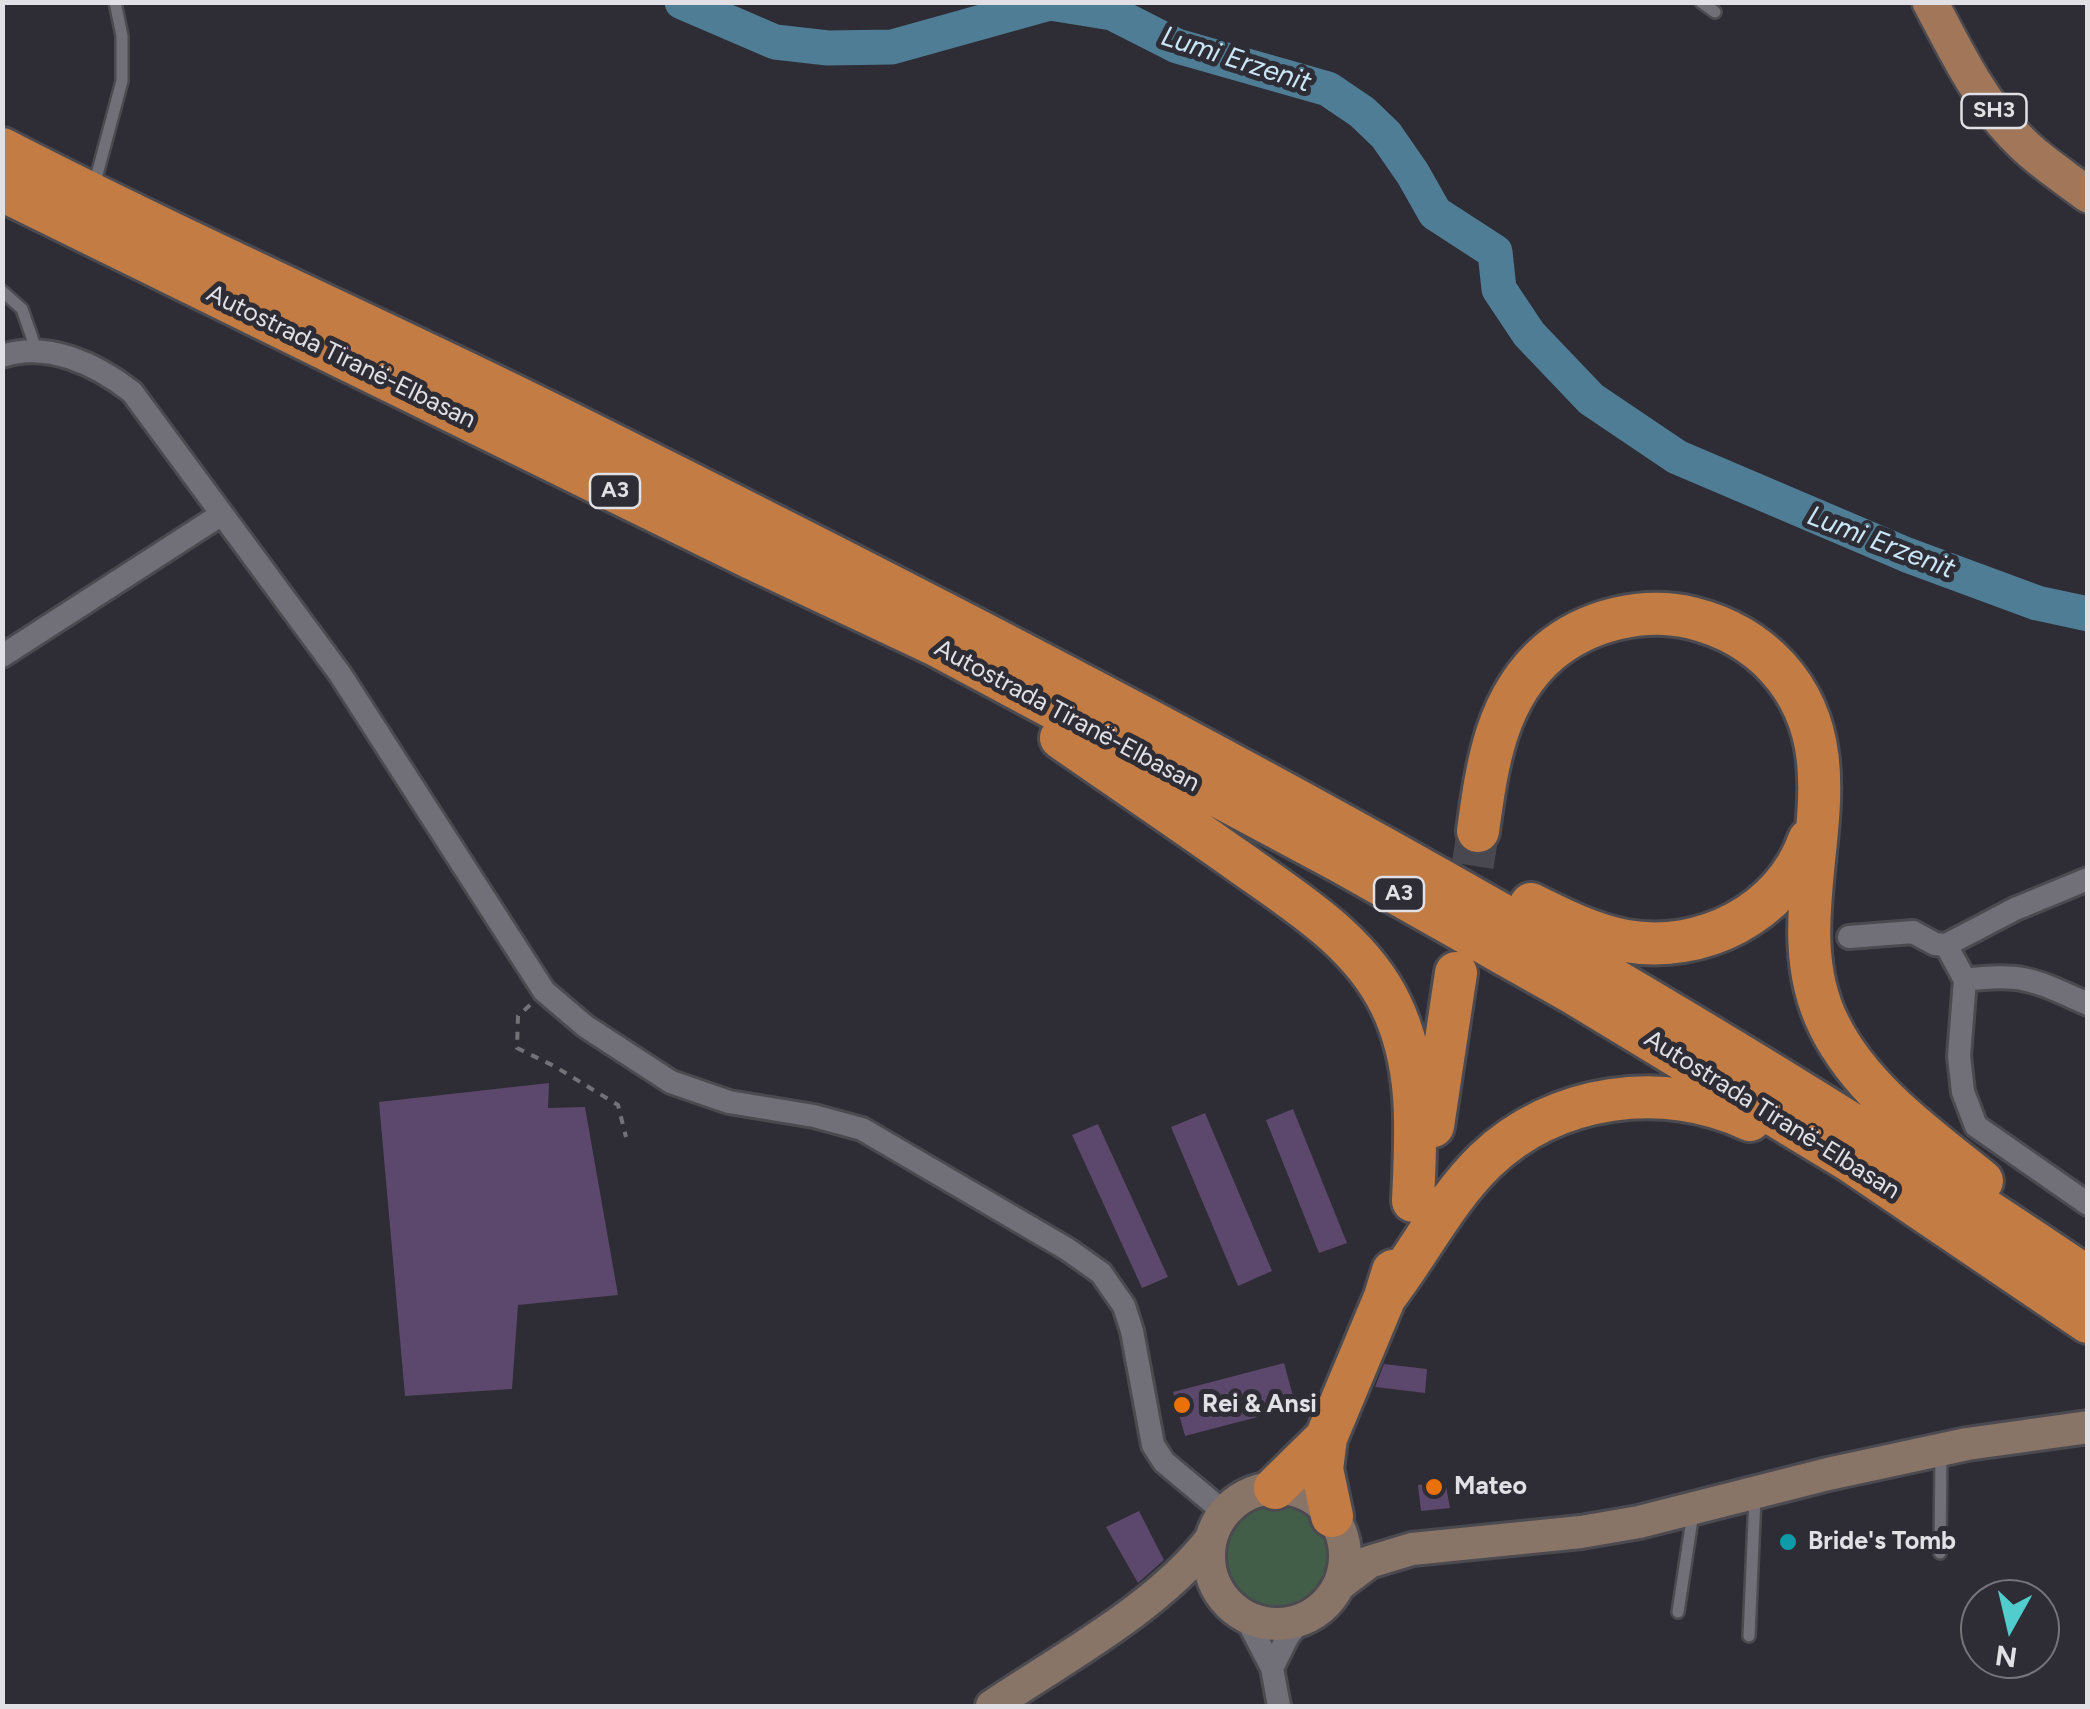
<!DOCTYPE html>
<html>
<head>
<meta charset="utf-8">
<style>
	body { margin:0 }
	#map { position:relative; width:2090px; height:1709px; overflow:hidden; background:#2e2c34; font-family:Figtree,sans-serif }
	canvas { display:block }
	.frame { position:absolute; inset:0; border:5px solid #e1e0e5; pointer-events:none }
	.north { position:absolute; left:1960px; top:1579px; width:100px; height:100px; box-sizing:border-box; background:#2e2c34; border:2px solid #76747b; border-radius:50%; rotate:188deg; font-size:28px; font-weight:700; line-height:40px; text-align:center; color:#e1e0e5 }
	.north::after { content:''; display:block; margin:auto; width:35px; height:45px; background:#52cdcd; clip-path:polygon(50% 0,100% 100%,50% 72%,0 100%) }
</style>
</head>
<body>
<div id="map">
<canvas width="2090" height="1709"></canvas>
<div class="frame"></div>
<div class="north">N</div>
</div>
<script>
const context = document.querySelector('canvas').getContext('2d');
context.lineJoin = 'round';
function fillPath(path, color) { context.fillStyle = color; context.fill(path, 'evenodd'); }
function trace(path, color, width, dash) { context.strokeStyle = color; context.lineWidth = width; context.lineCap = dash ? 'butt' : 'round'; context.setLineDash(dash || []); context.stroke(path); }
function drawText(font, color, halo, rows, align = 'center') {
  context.font = font + ' Figtree,sans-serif'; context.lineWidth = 10; context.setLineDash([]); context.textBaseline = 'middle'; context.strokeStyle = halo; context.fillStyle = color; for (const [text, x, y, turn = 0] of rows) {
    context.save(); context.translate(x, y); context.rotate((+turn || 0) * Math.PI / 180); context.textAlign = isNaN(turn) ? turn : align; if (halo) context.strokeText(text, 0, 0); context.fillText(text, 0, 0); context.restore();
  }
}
fillPath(new Path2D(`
	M1222 1556a55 55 0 1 1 110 0a55 55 0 1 1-110 0Z`), '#425e49');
trace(new Path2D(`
	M 682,2 L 775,42 L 828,48 L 892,47 L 1050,3 L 1112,13 L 1177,46 L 1328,89 L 1362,112 L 1386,135 L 1413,174 L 1435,213 L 1495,252 L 1499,289 L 1529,334 L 1591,399 L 1677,457 L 1907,555 L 2037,603 L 2088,614`), '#4e7d95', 35);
fillPath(new Path2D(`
	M 549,1083 L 548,1108 L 585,1107 L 618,1295 L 518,1305 L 512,1389 L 405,1396 L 379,1102 Z
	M 1293,1109 L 1347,1243 L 1319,1253 L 1266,1120 Z
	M 1205,1113 L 1272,1271 L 1238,1286 L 1171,1127 Z
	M 1098,1124 L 1168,1277 L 1142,1288 L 1072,1135 Z
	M 1284,1363 L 1296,1407 L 1185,1436 L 1173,1392 Z
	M 1384,1364 L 1427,1369 L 1425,1393 L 1375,1387 Z
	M 1445,1481 L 1450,1508 L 1421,1511 L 1418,1485 Z
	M 1139,1511 L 1164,1560 L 1138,1583 L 1106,1527 Z`), '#5b486c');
trace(new Path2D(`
	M 1463,928 L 1478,831`), '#49474f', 42, [42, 21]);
const lane = new Path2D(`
	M 1701,2 L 1715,12
	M 94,186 L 122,81 L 122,36 L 115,2
	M 2,291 L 22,309 L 36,349
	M 1940,1553 L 1941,1453
	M 1678,1612 L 1693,1513
	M 1749,1636 L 1755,1497`);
const street = new Path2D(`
	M 2,356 C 48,341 96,364 132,392 L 340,674 L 544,991 L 585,1026 L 671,1082 L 729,1102 L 814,1116 L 862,1129 L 1067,1249 L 1101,1273 L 1124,1306 L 1132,1331 L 1153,1445 L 1164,1462 L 1225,1513
	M 2,656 L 222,514
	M 1849,937 L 1913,932 L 1935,944 L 1946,945 L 1965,980 L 1959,1056 L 1963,1092 L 1976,1126 L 2088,1204
	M 1946,945 L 2015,909 L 2088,879
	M 1965,980 C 2023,972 2036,981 2088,1004
	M 1245,1616 L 1272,1668 L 1279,1706
	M 1272,1668 L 1288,1636 L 1301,1620`);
const secondary = new Path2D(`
	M1209 1556a68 68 0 1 1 136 0a68 68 0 1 1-136 0Z
	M 1340,1584 L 1369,1562 L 1412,1549 L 1581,1532 L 1639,1522 L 1828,1474 L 1967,1444 L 2088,1427
	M 992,1706 C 1065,1657 1157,1608 1211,1539`);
const primary = new Path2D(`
	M 1930,2 C 1954,47 1978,98 2014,135 C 2036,159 2062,175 2088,195`);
const highway = new Path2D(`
	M 2,149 C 190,246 383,330 571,424 C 1090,683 1607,952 2088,1278
	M 2,190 L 751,558 L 936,645 L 1341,862 L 1575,994 L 1852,1162 L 2088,1322
	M 1061,738 C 1120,779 1179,819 1237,860 C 1294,901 1360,940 1391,1005 C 1421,1067 1416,1134 1413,1201
	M 1478,831 C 1487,765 1496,697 1549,652 C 1587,620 1644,606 1692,618 C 1724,626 1754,642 1777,667 C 1871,769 1770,907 1829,1025 C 1861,1090 1926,1136 1982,1181
	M 1531,904 C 1561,919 1593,935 1626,941 C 1701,954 1783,914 1809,840
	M 1433,1126 L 1456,973
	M 1385,1297 C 1419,1253 1445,1200 1485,1161 C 1555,1094 1663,1079 1750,1120
	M 1275,1488 L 1326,1438
	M 1332,1516 L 1322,1469 L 1326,1438 L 1385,1297 L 1393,1271`);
trace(lane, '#4b4a50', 16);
trace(street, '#4b4a50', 28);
trace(secondary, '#4b4a50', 38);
trace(primary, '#4b4a50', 40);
trace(highway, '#4b4a50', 48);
trace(new Path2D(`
	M 530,1005 L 518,1016 L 517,1048 L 554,1066 L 618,1105 L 626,1137`), '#737178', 4, [8, 8]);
trace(lane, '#717078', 11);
trace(street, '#717078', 22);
trace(secondary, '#897468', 32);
trace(primary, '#a27759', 35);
trace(highway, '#c27c44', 42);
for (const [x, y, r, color] of [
	[1182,1405,10,"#e8710a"],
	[1434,1487,10,"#e8710a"],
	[1788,1542,10,"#0f9aa8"]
]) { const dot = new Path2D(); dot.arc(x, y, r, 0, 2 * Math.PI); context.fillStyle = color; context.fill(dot); trace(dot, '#2e2c34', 4); }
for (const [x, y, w] of [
	[1994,111,65],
	[615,491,50],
	[1399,894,50]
]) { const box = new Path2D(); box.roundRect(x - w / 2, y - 17, w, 34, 8); context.fillStyle = '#2e2c34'; context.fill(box); trace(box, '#e1e0e5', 2.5); }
drawText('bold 22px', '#e1e0e5', null, [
	["SH3",1994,111],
	["A3",615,491],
	["A3",1399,894]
]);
drawText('25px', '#e1e0e5', '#2e2c34', [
	["Autostrada Tiranë-Elbasan",341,357,26],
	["Autostrada Tiranë-Elbasan",1067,716,28],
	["Autostrada Tiranë-Elbasan",1772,1115,32]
]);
drawText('bold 25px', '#e1e0e5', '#2e2c34', [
	["Rei & Ansi",1202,1405],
	["Mateo",1454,1487],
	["Bride's Tomb",1808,1542]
], 'left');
drawText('italic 28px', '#c9e6f6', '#2e2c34', [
	["Lumi Erzenit",1236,60,18],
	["Lumi Erzenit",1881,543,21]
]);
</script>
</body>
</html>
